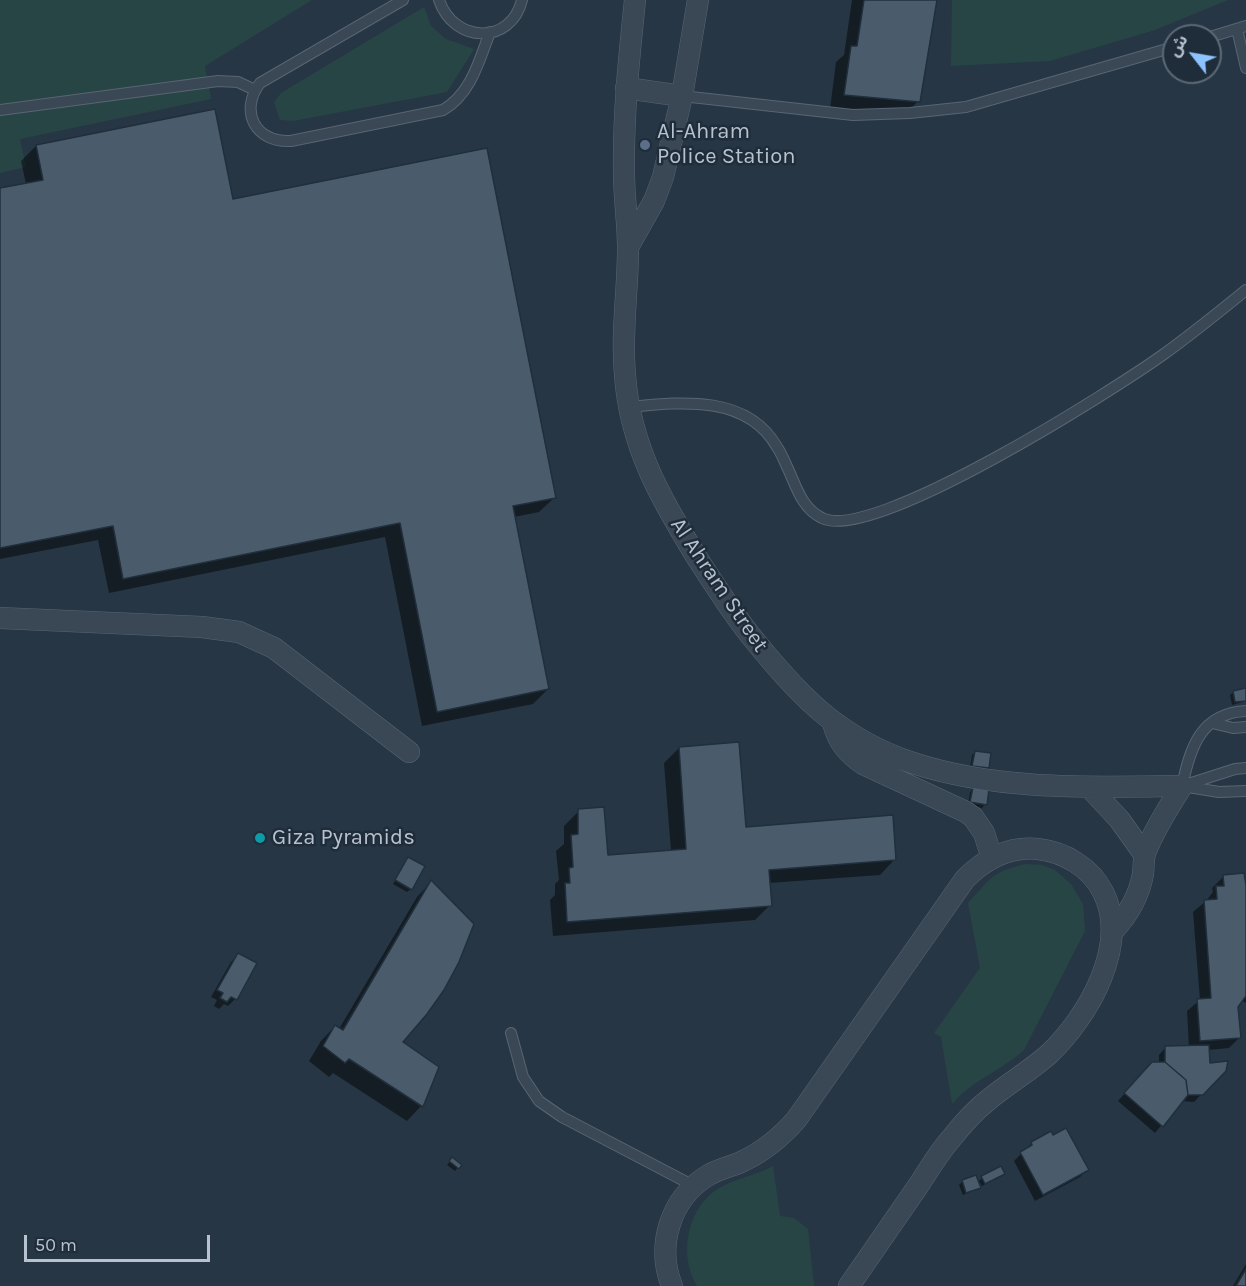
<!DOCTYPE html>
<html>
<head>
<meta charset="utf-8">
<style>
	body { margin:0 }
	#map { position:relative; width:1246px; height:1286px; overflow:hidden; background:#263645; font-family:Karla,"Noto Sans Arabic",sans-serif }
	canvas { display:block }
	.north { position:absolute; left:1162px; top:24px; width:60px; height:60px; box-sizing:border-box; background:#1f2d3a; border:2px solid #5c6975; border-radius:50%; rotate:301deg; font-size:16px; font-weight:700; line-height:24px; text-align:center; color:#b8c2ce }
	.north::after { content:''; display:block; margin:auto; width:21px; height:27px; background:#8dc3fe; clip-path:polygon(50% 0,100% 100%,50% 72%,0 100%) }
	.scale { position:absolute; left:24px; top:1235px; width:186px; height:27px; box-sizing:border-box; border:3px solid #b8c2ce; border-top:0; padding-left:8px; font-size:18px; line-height:21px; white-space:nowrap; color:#b8c2ce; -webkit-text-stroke:4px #1f2d3a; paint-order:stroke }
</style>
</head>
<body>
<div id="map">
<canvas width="1246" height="1286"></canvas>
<div class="north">ش</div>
<div class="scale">50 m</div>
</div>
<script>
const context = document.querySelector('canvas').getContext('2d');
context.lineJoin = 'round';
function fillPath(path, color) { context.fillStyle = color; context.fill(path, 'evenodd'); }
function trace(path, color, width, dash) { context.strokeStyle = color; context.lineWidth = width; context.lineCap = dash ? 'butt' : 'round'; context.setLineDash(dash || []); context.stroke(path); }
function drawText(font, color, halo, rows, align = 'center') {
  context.font = font + ' Karla,sans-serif'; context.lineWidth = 5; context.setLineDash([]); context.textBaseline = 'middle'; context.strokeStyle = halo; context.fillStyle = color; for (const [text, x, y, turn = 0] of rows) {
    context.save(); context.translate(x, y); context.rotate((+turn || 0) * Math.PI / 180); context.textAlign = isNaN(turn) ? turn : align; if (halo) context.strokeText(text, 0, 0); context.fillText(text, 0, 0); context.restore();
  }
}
fillPath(new Path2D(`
	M 0,0 L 312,0 L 205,66 L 211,99 L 20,139 L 26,167 L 0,173 Z
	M 952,0 L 1228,0 L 1155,30 L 1050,61 L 951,66 Z
	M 424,7 L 431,26 L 446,39 L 474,49 L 447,92 L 293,121 L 280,120 L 274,102 L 281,93 Z
	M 1025,864 L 1042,865 L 1055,870 L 1071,884 L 1083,904 L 1085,931 L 1024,1050 C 1001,1071 972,1080 952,1104 L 941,1037 L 934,1033 L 980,968 L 968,903 C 991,878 990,873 1025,864 Z
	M 773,1166 L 780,1216 L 794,1218 L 808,1229 L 814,1286 L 697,1286 C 677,1253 688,1202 725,1185 C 741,1177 757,1175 773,1166 Z`), '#284546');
fillPath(new Path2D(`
	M 852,0 L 935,0 L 918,101 L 904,116 L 830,109 L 836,62 L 844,55 Z
	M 36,146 L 231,201 L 554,498 L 539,512 L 514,517 L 548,689 L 533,704 L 422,726 L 385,537 L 109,593 L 98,540 L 0,559 L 0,190 L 26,184 L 21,161 Z
	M 1234,692 L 1246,693 L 1246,701 L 1232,705 L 1230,695 Z
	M 679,748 L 744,828 L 894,860 L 880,875 L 769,883 L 770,905 L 755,920 L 553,936 L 550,900 L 555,895 L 555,884 L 559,880 L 556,851 L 564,844 L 564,826 L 579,811 L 607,857 L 671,851 L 664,763 Z
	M 975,752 L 988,768 L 985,771 L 970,769 L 972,755 Z
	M 973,789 L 985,804 L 982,808 L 968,805 L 970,792 Z
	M 408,859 L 411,889 L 407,892 L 393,884 Z
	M 1224,876 L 1246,886 L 1246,1003 L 1241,1000 L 1236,1006 L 1240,1037 L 1229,1048 L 1208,1050 L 1208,1064 L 1225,1070 L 1194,1102 L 1181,1101 L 1155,1133 L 1118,1101 L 1145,1071 L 1159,1063 L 1159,1055 L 1166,1047 L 1189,1047 L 1187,1011 L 1200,1000 L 1193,912 L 1206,901 L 1213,892 L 1212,888 Z
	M 431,882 L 400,1042 L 421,1106 L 407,1121 L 333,1073 L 329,1077 L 309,1061 L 321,1041 L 335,1026 L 339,1029 L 417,897 Z
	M 239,955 L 235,999 L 228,1006 L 224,1004 L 219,1009 L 214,1006 L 217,1000 L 211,997 L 231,962 Z
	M 1051,1133 L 1087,1170 L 1080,1177 L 1035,1201 L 1014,1161 L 1031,1144 Z
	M 452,1159 L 460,1165 L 455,1171 L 447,1165 Z
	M 1003,1174 L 982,1186 L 979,1181 L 982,1178 Z
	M 963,1181 L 979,1187 L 963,1195 L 959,1185 Z
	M 1246,1264 L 1246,1286 L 1233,1286 Z`), '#0007');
const building = new Path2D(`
	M 864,0 L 937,0 L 920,102 L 844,95 L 851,46 L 857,46 Z
	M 215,109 L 233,199 L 487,148 L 556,498 L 513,506 L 549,689 L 437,712 L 400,523 L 123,579 L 113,526 L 0,548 L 0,188 L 43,180 L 36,145 Z
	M 1246,688 L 1246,701 L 1235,702 L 1233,691 Z
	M 739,742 L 746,827 L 893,815 L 896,860 L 769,870 L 772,906 L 567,922 L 565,883 L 570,883 L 569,868 L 573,867 L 571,835 L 578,834 L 578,809 L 604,807 L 608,855 L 686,849 L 679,747 Z
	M 975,751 L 991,753 L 989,768 L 972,766 Z
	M 973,787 L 989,789 L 987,805 L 970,802 Z
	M 408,857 L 425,866 L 412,890 L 395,880 Z
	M 1244,873 L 1246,885 L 1246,996 L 1238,1007 L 1241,1038 L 1200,1041 L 1197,999 L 1211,998 L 1204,900 L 1217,899 L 1216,886 L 1224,886 L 1223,875 Z
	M 431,880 L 474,924 L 459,962 L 444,990 L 427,1014 L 403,1042 L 439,1067 L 423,1107 L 349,1059 L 345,1063 L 323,1046 L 335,1025 L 343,1030 Z
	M 238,953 L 257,963 L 237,1000 L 231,997 L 227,1002 L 220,998 L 223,993 L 217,990 Z
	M 1209,1045 L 1210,1063 L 1228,1061 L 1226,1071 L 1203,1095 L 1188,1095 L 1186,1080 L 1165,1062 L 1165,1046 Z
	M 1152,1062 L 1165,1062 L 1186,1080 L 1188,1095 L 1163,1127 L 1124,1093 Z
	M 1066,1128 L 1089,1170 L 1043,1195 L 1020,1152 L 1032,1145 L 1031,1142 L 1051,1131 L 1053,1135 Z
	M 452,1157 L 462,1165 L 459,1169 L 449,1161 Z
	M 1001,1166 L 1005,1174 L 985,1184 L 981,1176 Z
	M 976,1175 L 981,1188 L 966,1193 L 962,1180 Z
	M 1246,1269 L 1246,1286 L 1236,1286 Z`);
fillPath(building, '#4a5c6c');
trace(building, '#212f3c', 1.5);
const service = new Path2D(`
	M 403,0 L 260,83 C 239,111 255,143 291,141 L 443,110 C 471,94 479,61 490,32
	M 439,0 C 454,44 511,45 522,0
	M 1237,29 L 1246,68
	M 1210,37 L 1246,26
	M 682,96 L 853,115 L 910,113 L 966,107 L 1174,47
	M 0,110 L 218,81 L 238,82 L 255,90
	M 629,407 C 680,402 747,394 777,447 C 782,454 785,463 789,471 C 797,489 803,509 822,518 C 872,544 1115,389 1164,354 C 1192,334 1219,312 1246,290
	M 1212,723 L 1233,728 L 1246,727
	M 1182,786 C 1190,749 1200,713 1246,711
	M 1182,786 L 1235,769 L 1246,768
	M 1182,786 L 1219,792 L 1246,791
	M 511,1033 L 523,1077 L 539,1101 L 562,1117 L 694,1186`);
const minor = new Path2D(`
	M 635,0 C 629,58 623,115 624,173 C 624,198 628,223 628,248 C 628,291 621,332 625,375 C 630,447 662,501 699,561 C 717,588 734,616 755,641 C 801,698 841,739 913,763 C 999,791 1093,787 1182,786
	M 626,88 L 682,96
	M 628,247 L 654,201 L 663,177 L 682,96 L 698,0
	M 0,618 L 202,627 L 239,632 L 274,648 L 409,752
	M 833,723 C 838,742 847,753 863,764 L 966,812 L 973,817 L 984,833 L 992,858
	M 1089,787 L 1119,819 L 1144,854
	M 1113,931 C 1128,915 1139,896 1143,874 C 1144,866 1143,858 1146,851 C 1155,828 1169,807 1182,786
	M 672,1286 C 656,1246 670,1199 707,1176 C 718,1169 730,1167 741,1162 C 763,1152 780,1138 796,1120 L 965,879 C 985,859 1009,846 1038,849 C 1065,852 1091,868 1103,892 C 1130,945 1088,1017 1049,1054 C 1030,1071 1007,1084 987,1101 C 973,1112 961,1126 950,1140 C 937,1155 927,1173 916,1189 C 894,1221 871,1254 849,1286`);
trace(service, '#596572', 12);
trace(minor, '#596572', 22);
trace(service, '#3a4855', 10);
trace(minor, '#3a4855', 21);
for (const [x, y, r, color] of [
	[645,145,6,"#5c6f8a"],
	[260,838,6,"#0f9aa8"]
]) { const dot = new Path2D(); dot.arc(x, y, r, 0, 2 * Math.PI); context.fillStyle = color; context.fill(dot); trace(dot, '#1f2d3a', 2); }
drawText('22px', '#b8c2ce', '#1f2d3a', [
	["Al-Ahram",657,132],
	["Police Station",657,157],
	["Giza Pyramids",272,838]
], 'left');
drawText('22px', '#b8c2ce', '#1f2d3a', [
	["Al Ahram Street",719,585,56]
]);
</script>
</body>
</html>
